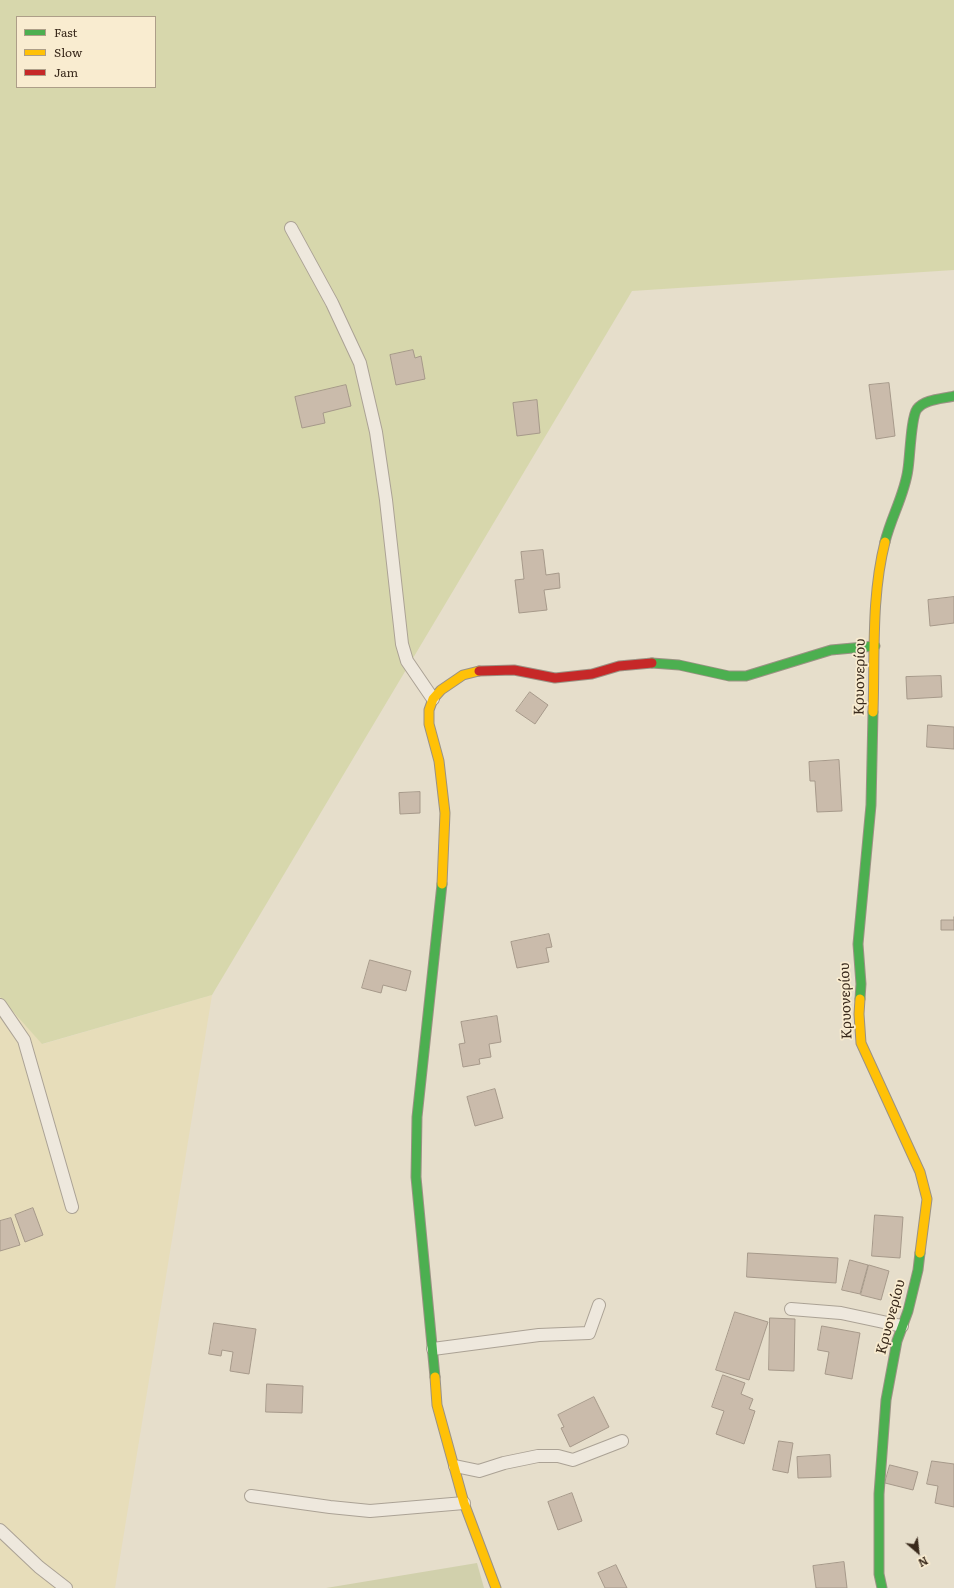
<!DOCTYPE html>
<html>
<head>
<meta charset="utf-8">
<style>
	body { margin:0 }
	#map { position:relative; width:954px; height:1588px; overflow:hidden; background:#e6decb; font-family:Literata,serif }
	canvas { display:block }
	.legend { position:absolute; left:16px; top:16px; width:140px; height:72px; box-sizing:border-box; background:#f9ecd0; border:1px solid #ad9e88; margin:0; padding:5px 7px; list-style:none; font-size:12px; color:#3a2a1c }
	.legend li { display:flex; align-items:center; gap:8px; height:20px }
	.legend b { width:20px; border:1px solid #ad9e88 }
	.north { position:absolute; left:898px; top:1532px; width:40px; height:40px; -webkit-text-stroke:3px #f9ecd0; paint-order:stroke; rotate:152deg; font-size:11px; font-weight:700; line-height:16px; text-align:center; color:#3a2a1c }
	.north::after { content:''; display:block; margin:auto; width:14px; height:18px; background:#3a2a1c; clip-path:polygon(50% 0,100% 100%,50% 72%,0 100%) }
</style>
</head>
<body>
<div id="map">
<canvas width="954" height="1588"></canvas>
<ul class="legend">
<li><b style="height:5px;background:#4caf50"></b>Fast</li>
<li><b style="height:5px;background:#ffc107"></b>Slow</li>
<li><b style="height:5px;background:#c62828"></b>Jam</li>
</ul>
<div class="north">N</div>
</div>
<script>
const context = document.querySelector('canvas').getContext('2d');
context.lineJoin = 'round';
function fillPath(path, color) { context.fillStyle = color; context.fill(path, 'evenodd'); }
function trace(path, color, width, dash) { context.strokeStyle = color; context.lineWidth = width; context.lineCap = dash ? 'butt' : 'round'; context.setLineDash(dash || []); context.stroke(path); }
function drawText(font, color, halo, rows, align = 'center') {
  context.font = font + ' Literata,serif'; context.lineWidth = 3.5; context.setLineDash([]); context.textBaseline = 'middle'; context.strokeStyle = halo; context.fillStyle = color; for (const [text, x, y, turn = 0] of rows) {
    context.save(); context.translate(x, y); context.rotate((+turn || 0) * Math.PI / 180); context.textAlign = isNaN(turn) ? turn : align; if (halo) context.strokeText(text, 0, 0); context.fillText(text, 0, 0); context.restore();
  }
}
fillPath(new Path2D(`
	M 212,995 L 115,1588 L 0,1588 L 0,997 L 43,1044 Z`), '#e7ddba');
fillPath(new Path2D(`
	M 0,0 L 954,0 L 954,270 L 632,291 L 212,995 L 42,1044 L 0,997 ZM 17,17 L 155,17 L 155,87 L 17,87 Z`), '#d7d7ac');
fillPath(new Path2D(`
	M 477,1563 L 484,1588 L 326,1588 Z`), '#d1d0ac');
const building = new Path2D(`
	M 413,350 L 415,358 L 421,356 L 425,379 L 396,385 L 390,355 Z
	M 889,383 L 895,436 L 876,439 L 869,385 Z
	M 346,385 L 351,406 L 323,413 L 325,423 L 302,428 L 295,397 Z
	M 537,400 L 540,433 L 517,436 L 513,403 Z
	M 543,550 L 546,575 L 559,573 L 560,588 L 544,590 L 547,610 L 519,613 L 515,580 L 524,579 L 521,552 Z
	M 954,597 L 954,623 L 930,626 L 928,600 Z
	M 941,676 L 942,697 L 907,699 L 906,677 Z
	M 530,692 L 548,705 L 535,724 L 516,711 Z
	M 928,725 L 954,727 L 954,749 L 927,747 Z
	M 839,760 L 842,811 L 817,812 L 815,781 L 810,781 L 809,762 Z
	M 420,792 L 420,813 L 400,814 L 399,793 Z
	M 954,917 L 954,930 L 941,930 L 941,920 L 954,920 Z
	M 549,934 L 552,947 L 546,948 L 549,962 L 517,968 L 511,942 Z
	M 370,960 L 411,971 L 406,991 L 383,985 L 381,993 L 362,988 Z
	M 497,1016 L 501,1042 L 489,1044 L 491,1057 L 479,1059 L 480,1064 L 463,1067 L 459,1044 L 465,1043 L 461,1022 Z
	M 495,1089 L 503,1118 L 475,1126 L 467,1097 Z
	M 33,1208 L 43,1235 L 25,1242 L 15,1215 Z
	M 875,1215 L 903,1217 L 900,1258 L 872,1256 Z
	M 11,1218 L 20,1245 L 0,1251 L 0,1221 Z
	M 748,1253 L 838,1258 L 836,1283 L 747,1277 Z
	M 850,1260 L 868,1265 L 860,1294 L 842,1290 Z
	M 869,1265 L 889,1271 L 881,1300 L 861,1295 Z
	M 735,1312 L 768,1322 L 749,1380 L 716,1370 Z
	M 770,1318 L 795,1319 L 794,1371 L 769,1370 Z
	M 214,1323 L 256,1329 L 249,1374 L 230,1371 L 233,1352 L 222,1350 L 221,1356 L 209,1354 Z
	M 822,1326 L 860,1333 L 852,1379 L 825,1374 L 829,1352 L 818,1350 Z
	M 723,1375 L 745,1383 L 741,1394 L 753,1399 L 749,1409 L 755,1411 L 744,1444 L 716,1434 L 724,1411 L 712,1407 Z
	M 267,1384 L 303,1386 L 302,1413 L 266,1412 Z
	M 594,1397 L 609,1427 L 570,1447 L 561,1428 L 564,1427 L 558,1415 Z
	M 779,1441 L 793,1443 L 788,1473 L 773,1470 Z
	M 830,1455 L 831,1477 L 798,1478 L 797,1457 Z
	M 932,1461 L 954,1464 L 954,1507 L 935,1503 L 938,1486 L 927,1484 Z
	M 890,1465 L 918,1472 L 913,1490 L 885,1483 Z
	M 572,1493 L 582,1521 L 558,1530 L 548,1502 Z
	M 844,1562 L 847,1588 L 816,1588 L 813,1566 Z
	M 616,1565 L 627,1588 L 605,1588 L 598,1573 Z`);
fillPath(building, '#cabbab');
trace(building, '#a6998a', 1);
const street = new Path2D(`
	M 291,228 L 332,303 L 360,363 L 376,432 L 386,500 L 402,644 L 407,661 L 433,699
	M 0,1005 L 24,1040 L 72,1207
	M 791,1309 L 841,1313 L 902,1326
	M 433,1349 L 539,1335 L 589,1333 L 599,1305
	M 455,1466 L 479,1471 L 504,1463 L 538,1456 L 558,1456 L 573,1460 L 622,1441
	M 251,1496 L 330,1507 L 370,1511 L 464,1503
	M 0,1530 L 39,1567 L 66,1588`);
const fast = new Path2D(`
	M 885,542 C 891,517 905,494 908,469 C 910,457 911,417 917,409 C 925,399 942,399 954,396
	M 652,663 L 679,665 L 729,676 L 746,676 L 831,650 L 875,646
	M 860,999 L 861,984 L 858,944 L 871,805 L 873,712
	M 435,1377 L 416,1177 L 417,1117 L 442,884
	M 882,1588 L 879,1574 L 879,1494 L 886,1400 L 897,1341 L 908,1311 L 918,1270 L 920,1253`);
const slow = new Path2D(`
	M 873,712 C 875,656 871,597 885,542
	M 442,884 L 445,813 L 439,761 L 429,724 L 429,710 L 433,699 L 441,690 L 463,675 L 479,671
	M 860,999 L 859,1014 L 861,1043 L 920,1172 L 927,1199 L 920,1253
	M 435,1377 L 437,1405 L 464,1503 L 496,1588`);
const jam = new Path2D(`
	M 479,671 L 514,670 L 555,678 L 592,674 L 619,666 L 652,663`);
trace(street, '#aba295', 14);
trace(fast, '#9b9284', 11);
trace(slow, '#9b9284', 11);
trace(jam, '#9b9284', 11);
trace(street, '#eee8dd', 12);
trace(fast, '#4caf50', 9);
trace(slow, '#ffc107', 9);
trace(jam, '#c62828', 9);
drawText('14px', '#3a2a1c', '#f9ecd0', [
	["Κρυονερίου",860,677,-89],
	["Κρυονερίου",846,1001,-92],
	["Κρυονερίου",891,1317,-75]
]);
</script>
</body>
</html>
